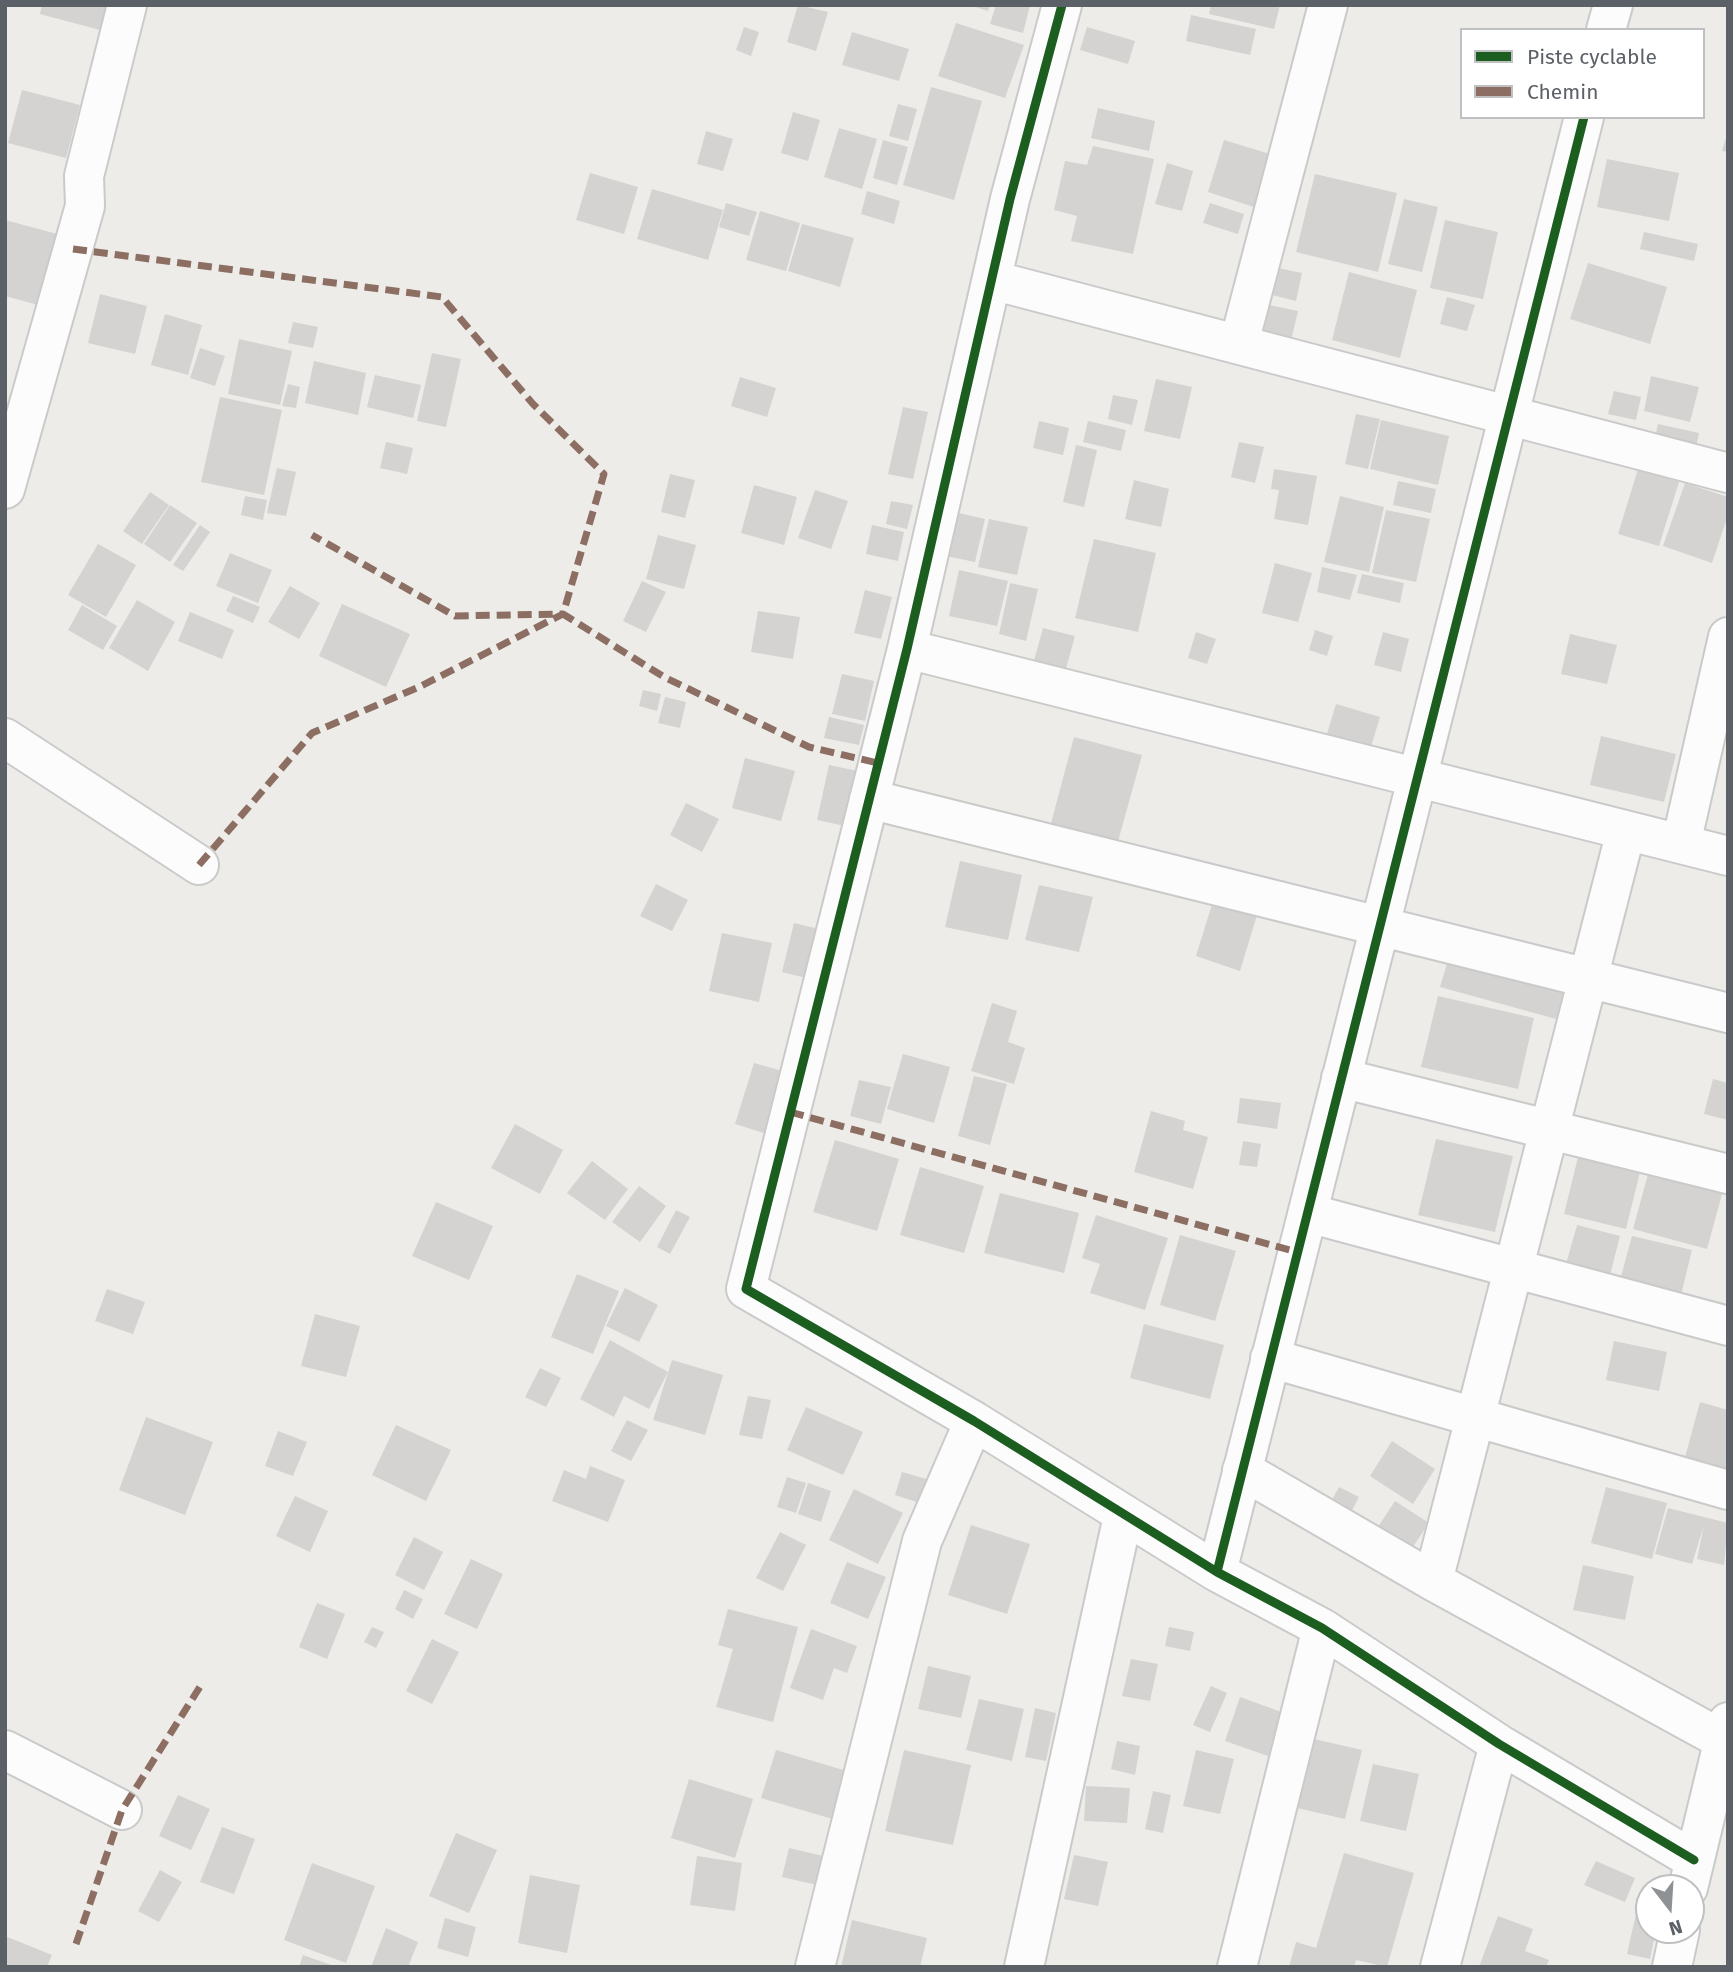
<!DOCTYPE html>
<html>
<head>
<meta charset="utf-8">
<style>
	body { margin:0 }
	#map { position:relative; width:1733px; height:1972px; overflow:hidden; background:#edece8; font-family:"Fira Sans",sans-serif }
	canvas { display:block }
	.frame { position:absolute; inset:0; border:7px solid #5c6167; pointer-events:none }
	.legend { position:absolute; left:1460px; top:28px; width:245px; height:91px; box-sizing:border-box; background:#fff; border:2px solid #bec0c2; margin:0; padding:9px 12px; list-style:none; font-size:21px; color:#5c6167 }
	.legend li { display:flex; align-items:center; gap:14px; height:35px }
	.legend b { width:35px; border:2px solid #bec0c2 }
	.north { position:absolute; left:1635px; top:1874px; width:70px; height:70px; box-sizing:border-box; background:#fff; border:2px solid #bec0c2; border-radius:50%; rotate:163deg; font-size:19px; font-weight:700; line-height:28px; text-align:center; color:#5c6167 }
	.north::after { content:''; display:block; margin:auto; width:24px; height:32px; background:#8f9294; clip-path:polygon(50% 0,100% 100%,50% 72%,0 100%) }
</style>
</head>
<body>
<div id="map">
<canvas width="1733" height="1972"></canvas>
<div class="frame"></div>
<ul class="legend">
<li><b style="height:9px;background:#1b5e20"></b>Piste cyclable</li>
<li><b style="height:9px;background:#8d6e63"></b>Chemin</li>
</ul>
<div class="north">N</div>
</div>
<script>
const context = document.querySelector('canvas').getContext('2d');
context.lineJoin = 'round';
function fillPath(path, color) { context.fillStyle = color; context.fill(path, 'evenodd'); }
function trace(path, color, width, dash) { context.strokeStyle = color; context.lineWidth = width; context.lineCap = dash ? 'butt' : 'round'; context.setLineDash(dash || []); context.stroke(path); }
fillPath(new Path2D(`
	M 42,5 L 107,5 L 100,30 L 40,14 Z
	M 798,5 L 828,12 L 816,51 L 787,42 Z
	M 969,5 L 990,5 L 988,11 Z
	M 996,5 L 1030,5 L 1023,33 L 990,24 Z
	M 1211,5 L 1280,5 L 1274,29 L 1209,14 Z
	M 1191,15 L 1256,29 L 1250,55 L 1186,41 Z
	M 956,23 L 1024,45 L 1005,98 L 938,76 Z
	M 744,27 L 759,32 L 751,56 L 736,50 Z
	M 1087,27 L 1135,41 L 1128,64 L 1080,50 Z
	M 852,32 L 909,49 L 899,81 L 842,65 Z
	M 931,87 L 982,101 L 954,200 L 903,185 Z
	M 22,90 L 80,105 L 66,158 L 8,143 Z
	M 898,104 L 917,109 L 908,141 L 889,136 Z
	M 1098,108 L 1155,121 L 1149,151 L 1091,138 Z
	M 793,112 L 820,120 L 808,161 L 781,153 Z
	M 839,128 L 877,139 L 862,189 L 824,177 Z
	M 706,131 L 733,139 L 723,171 L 697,164 Z
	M 1727,134 L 1728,134 L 1728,152 L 1722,151 Z
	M 883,140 L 908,147 L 897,185 L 873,178 Z
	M 1224,140 L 1283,158 L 1266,211 L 1208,192 Z
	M 1093,146 L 1154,159 L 1133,254 L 1071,241 L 1077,216 L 1054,210 L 1065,161 L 1087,165 Z
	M 1607,159 L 1679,173 L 1669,221 L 1597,207 Z
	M 1167,163 L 1193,171 L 1182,211 L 1155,204 Z
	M 590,173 L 638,187 L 624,234 L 576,220 Z
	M 1315,174 L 1397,193 L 1378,272 L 1296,252 Z
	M 652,189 L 723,210 L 708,260 L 637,239 Z
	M 867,191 L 900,201 L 894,224 L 861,214 Z
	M 1404,199 L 1438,207 L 1422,272 L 1388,264 Z
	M 726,203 L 757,212 L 749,236 L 719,227 Z
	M 1210,203 L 1244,214 L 1238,234 L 1203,223 Z
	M 760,211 L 800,223 L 786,271 L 746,260 Z
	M 5,220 L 61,235 L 42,306 L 5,296 Z
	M 1445,220 L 1498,232 L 1483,299 L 1430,288 Z
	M 802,224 L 854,238 L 840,287 L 788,271 Z
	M 1644,232 L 1698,244 L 1694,261 L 1640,249 Z
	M 1588,263 L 1667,287 L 1650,344 L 1570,319 Z
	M 1278,268 L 1302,273 L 1296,301 L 1272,295 Z
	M 1349,272 L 1417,290 L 1400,358 L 1332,340 Z
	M 100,294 L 147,306 L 135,354 L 88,343 Z
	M 1447,297 L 1475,305 L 1467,331 L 1440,324 Z
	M 1269,305 L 1298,311 L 1291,341 L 1263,335 Z
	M 165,314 L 202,325 L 188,375 L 151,365 Z
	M 293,322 L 318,327 L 313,348 L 288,343 Z
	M 239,339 L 292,351 L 280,405 L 228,394 Z
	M 200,348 L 225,356 L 215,386 L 190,378 Z
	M 432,353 L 461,359 L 446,427 L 417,421 Z
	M 314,361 L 366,373 L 358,415 L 305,403 Z
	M 375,375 L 421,385 L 413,418 L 367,407 Z
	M 1651,376 L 1699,387 L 1690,422 L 1644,411 Z
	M 740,377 L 776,388 L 767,417 L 731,406 Z
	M 1156,379 L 1192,387 L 1180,439 L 1144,431 Z
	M 288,384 L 300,387 L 296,408 L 282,406 Z
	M 1614,391 L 1641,397 L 1636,420 L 1608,414 Z
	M 1113,395 L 1138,400 L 1132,425 L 1108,419 Z
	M 220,397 L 282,410 L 264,495 L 201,482 Z
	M 903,407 L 928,412 L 913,479 L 888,474 Z
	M 1356,414 L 1380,419 L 1368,469 L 1345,464 Z
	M 1381,420 L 1449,436 L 1438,485 L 1370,469 Z
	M 1039,421 L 1069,428 L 1063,455 L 1033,448 Z
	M 1088,421 L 1126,430 L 1121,451 L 1083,442 Z
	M 1658,424 L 1699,433 L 1695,452 L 1654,442 Z
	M 386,442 L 413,448 L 407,474 L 380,468 Z
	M 1239,442 L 1264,447 L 1255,483 L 1231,477 Z
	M 1076,445 L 1097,450 L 1084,507 L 1063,502 Z
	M 277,468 L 296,472 L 286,516 L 267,513 Z
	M 1274,469 L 1317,476 L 1308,525 L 1274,519 L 1279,490 L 1271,489 Z
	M 1638,469 L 1679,482 L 1659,546 L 1618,534 Z
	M 670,474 L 695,480 L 685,518 L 661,512 Z
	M 1134,480 L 1169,489 L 1161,527 L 1125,519 Z
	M 1398,481 L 1436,489 L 1431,513 L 1393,505 Z
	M 1685,483 L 1728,497 L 1728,515 L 1712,563 L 1663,546 Z
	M 754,485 L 797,497 L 784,545 L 741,533 Z
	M 815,490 L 848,501 L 831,549 L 798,538 Z
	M 150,492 L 169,505 L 142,544 L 123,531 Z
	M 245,496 L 267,500 L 263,520 L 241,515 Z
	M 1340,496 L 1384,507 L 1369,572 L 1324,562 Z
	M 891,501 L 913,505 L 907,529 L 886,524 Z
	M 170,505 L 197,523 L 170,562 L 144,544 Z
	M 946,510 L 985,519 L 975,562 L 936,554 Z
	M 1386,510 L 1430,519 L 1416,582 L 1372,573 Z
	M 989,519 L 1028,527 L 1017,575 L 978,567 Z
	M 200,525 L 210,532 L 183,571 L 173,565 Z
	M 872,525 L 904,532 L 898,561 L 866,554 Z
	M 658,535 L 696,545 L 684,589 L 646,579 Z
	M 1094,539 L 1156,553 L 1138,632 L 1075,618 Z
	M 98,544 L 136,565 L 106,617 L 68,595 Z
	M 230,553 L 272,570 L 258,603 L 216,586 Z
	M 1275,563 L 1312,573 L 1298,622 L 1262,613 Z
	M 1322,567 L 1357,575 L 1350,600 L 1317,592 Z
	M 959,570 L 1008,581 L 997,626 L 949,616 Z
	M 1362,574 L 1404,583 L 1400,603 L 1357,593 Z
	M 642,581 L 666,592 L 646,632 L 623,621 Z
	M 1010,583 L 1038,589 L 1026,641 L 999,634 Z
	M 290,586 L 320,603 L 299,639 L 268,622 Z
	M 865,590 L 892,597 L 881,639 L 854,633 Z
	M 233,596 L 260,607 L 253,623 L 226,611 Z
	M 137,600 L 175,622 L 148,671 L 109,648 Z
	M 342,604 L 410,634 L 386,687 L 319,656 Z
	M 82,605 L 117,626 L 103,650 L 68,630 Z
	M 758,611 L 800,617 L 793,659 L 751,652 Z
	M 190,612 L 234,630 L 222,659 L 178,641 Z
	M 1043,628 L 1075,636 L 1062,683 L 1030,675 Z
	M 1315,630 L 1333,636 L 1327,656 L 1309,650 Z
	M 1196,632 L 1216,639 L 1207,664 L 1188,658 Z
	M 1383,632 L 1409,639 L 1401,672 L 1374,665 Z
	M 1570,634 L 1617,645 L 1607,684 L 1561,674 Z
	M 842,674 L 874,681 L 865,721 L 832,714 Z
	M 643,690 L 661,694 L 657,711 L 639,706 Z
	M 665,697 L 686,702 L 680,728 L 658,723 Z
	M 1336,704 L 1380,717 L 1369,753 L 1325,740 Z
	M 829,717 L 864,725 L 859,745 L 824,738 Z
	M 1601,736 L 1676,754 L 1664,802 L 1590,785 Z
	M 1074,737 L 1142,755 L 1117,845 L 1050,827 Z
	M 745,758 L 795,771 L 781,821 L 732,808 Z
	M 829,765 L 858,771 L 845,826 L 817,820 Z
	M 686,803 L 719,819 L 702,852 L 670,835 Z
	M 960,861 L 1022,875 L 1008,940 L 945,927 Z
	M 656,884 L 688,900 L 672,931 L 640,916 Z
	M 1039,885 L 1093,897 L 1079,952 L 1025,940 Z
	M 1213,901 L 1257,915 L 1240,971 L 1196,956 Z
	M 794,923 L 823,930 L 810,979 L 782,972 Z
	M 722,933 L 772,943 L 759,1002 L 709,991 Z
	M 1448,960 L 1564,991 L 1556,1019 L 1440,987 Z
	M 1438,996 L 1534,1018 L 1518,1089 L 1421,1067 Z
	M 992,1003 L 1017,1011 L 1008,1042 L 1025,1048 L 1014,1084 L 971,1071 Z
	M 903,1054 L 950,1067 L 934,1123 L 887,1109 Z
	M 754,1063 L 786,1072 L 767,1134 L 735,1124 Z
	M 974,1076 L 1007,1084 L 990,1145 L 958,1136 Z
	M 1713,1079 L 1728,1083 L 1728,1120 L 1704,1114 Z
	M 859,1080 L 891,1087 L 881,1124 L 850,1116 Z
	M 1240,1098 L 1281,1103 L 1277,1129 L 1237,1123 Z
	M 1151,1111 L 1185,1121 L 1183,1130 L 1208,1137 L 1193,1189 L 1134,1172 Z
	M 515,1124 L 563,1150 L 540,1194 L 491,1168 Z
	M 1436,1139 L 1513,1156 L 1495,1232 L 1418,1215 Z
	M 835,1140 L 899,1159 L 877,1231 L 813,1212 Z
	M 1243,1141 L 1261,1144 L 1257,1167 L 1239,1165 Z
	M 1580,1149 L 1642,1164 L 1626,1229 L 1564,1214 Z
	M 592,1161 L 628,1189 L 605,1220 L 567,1193 Z
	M 920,1167 L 984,1186 L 964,1253 L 900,1235 Z
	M 1650,1167 L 1724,1187 L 1707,1249 L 1633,1229 Z
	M 639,1186 L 666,1206 L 640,1242 L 612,1222 Z
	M 1000,1193 L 1079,1213 L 1064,1273 L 984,1253 Z
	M 436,1202 L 493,1226 L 469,1280 L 412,1256 Z
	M 676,1210 L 690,1217 L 670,1254 L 657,1247 Z
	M 1096,1215 L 1168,1238 L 1145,1310 L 1090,1293 L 1100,1264 L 1082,1258 Z
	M 1577,1225 L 1620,1236 L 1610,1275 L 1566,1264 Z
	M 1180,1235 L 1236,1251 L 1215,1321 L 1160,1305 Z
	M 1632,1236 L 1692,1250 L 1681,1295 L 1620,1280 Z
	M 577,1274 L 619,1291 L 593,1354 L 551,1337 Z
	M 625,1288 L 658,1305 L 639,1342 L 606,1326 Z
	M 107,1289 L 145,1302 L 133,1334 L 95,1321 Z
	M 315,1314 L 360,1326 L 346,1377 L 301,1366 Z
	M 1144,1324 L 1224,1345 L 1210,1399 L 1130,1378 Z
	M 610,1340 L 668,1372 L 649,1409 L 624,1396 L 614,1417 L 580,1399 Z
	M 1614,1341 L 1667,1352 L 1659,1391 L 1606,1380 Z
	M 672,1360 L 723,1375 L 705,1435 L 653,1420 Z
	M 540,1368 L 561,1378 L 546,1407 L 525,1397 Z
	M 748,1396 L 771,1400 L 762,1439 L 739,1435 Z
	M 1700,1402 L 1728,1410 L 1728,1473 L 1684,1461 Z
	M 806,1407 L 863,1432 L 843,1475 L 787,1450 Z
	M 146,1417 L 213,1442 L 185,1515 L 119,1490 Z
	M 627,1420 L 648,1430 L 631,1461 L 611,1451 Z
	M 396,1425 L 451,1450 L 426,1501 L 372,1475 Z
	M 278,1431 L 307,1442 L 293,1476 L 265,1466 Z
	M 1392,1441 L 1435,1469 L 1413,1504 L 1370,1476 Z
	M 590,1466 L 625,1480 L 608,1522 L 552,1501 L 564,1470 L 586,1479 Z
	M 902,1472 L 940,1483 L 932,1507 L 895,1495 Z
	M 787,1477 L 806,1483 L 796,1513 L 777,1507 Z
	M 808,1483 L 831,1491 L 821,1522 L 798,1514 Z
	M 1339,1487 L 1359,1497 L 1348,1518 L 1328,1507 Z
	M 1606,1487 L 1667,1503 L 1652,1559 L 1591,1543 Z
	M 854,1489 L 903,1513 L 878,1564 L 829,1540 Z
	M 295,1496 L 328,1511 L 310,1552 L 276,1536 Z
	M 1395,1501 L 1429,1523 L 1406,1557 L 1372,1536 Z
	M 1668,1508 L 1728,1523 L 1724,1565 L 1697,1559 L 1704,1525 L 1692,1564 L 1655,1554 Z
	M 971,1525 L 1030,1544 L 1007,1614 L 948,1595 Z
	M 780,1532 L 806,1545 L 783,1591 L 756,1578 Z
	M 414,1537 L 443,1552 L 424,1590 L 395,1575 Z
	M 471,1559 L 503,1574 L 477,1629 L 444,1614 Z
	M 847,1562 L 886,1577 L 868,1619 L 830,1603 Z
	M 1583,1565 L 1634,1576 L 1625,1620 L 1573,1610 Z
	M 404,1590 L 423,1599 L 413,1619 L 395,1609 Z
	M 317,1603 L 345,1614 L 327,1659 L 299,1647 Z
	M 728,1609 L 798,1627 L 773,1722 L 716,1707 L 733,1649 L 718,1645 Z
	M 372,1627 L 384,1632 L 376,1648 L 364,1642 Z
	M 1169,1627 L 1194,1632 L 1190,1651 L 1165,1646 Z
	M 811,1629 L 857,1646 L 847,1673 L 834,1668 L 823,1700 L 790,1688 Z
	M 432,1639 L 459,1652 L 432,1704 L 406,1691 Z
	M 1131,1659 L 1158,1664 L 1150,1701 L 1122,1696 Z
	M 928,1666 L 971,1676 L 961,1718 L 918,1709 Z
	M 1211,1686 L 1227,1693 L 1210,1732 L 1193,1725 Z
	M 1240,1697 L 1284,1713 L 1268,1756 L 1225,1741 Z
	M 979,1699 L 1024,1709 L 1012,1761 L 966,1750 Z
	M 1035,1708 L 1056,1713 L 1046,1761 L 1025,1757 Z
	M 1314,1739 L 1362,1750 L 1345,1819 L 1297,1808 Z
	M 1117,1741 L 1140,1746 L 1135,1775 L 1111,1769 Z
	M 776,1750 L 850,1772 L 836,1820 L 761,1798 Z
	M 904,1750 L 971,1765 L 953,1845 L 885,1831 Z
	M 1196,1750 L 1234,1759 L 1220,1814 L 1183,1806 Z
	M 1373,1764 L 1419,1774 L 1406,1831 L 1360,1821 Z
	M 689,1779 L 753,1799 L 735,1858 L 671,1838 Z
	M 1086,1786 L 1130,1788 L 1127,1823 L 1084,1821 Z
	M 1153,1791 L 1171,1795 L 1163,1833 L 1145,1829 Z
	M 178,1795 L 210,1809 L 191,1850 L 159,1836 Z
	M 222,1827 L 255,1839 L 234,1894 L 200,1882 Z
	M 456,1833 L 497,1850 L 469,1913 L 429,1896 Z
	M 789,1848 L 836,1859 L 830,1888 L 782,1877 Z
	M 1344,1853 L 1414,1873 L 1387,1967 L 1356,1960 L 1354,1967 L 1289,1967 L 1296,1942 L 1316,1948 Z
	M 1074,1855 L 1108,1862 L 1098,1906 L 1064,1899 Z
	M 697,1856 L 742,1863 L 735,1911 L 690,1905 Z
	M 1596,1861 L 1635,1878 L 1625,1902 L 1584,1885 Z
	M 312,1863 L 375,1886 L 346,1963 L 284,1940 Z
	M 160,1870 L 182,1882 L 159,1922 L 138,1911 Z
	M 530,1875 L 580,1885 L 567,1953 L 518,1943 Z
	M 1640,1896 L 1649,1898 L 1649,1930 L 1656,1930 L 1650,1959 L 1627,1954 Z
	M 1498,1916 L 1533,1929 L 1525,1951 L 1549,1960 L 1546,1967 L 1479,1967 Z
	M 445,1918 L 476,1927 L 468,1957 L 437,1948 Z
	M 852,1920 L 927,1938 L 920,1967 L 841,1967 Z
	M 386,1928 L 418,1942 L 408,1967 L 371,1967 Z
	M 5,1936 L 52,1955 L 47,1967 L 5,1967 Z
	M 303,1955 L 334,1966 L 334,1967 L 299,1967 Z`), '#d4d3d1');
const minor = new Path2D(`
	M 1062,5 L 1010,199 L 907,649 L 746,1289 L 974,1421 L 1217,1572 L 1322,1628 L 1499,1744 L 1694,1860
	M 1606,30 L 1613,5
	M 992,280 L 1728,473
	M 1239,343 L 1328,5
	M 5,489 L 85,206 L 84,176 L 127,5
	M 907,649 L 1728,856
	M 5,738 L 199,865
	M 869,799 L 1728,1013
	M 1681,844 L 1728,637
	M 1341,1078 L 1728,1174
	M 1308,1213 L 1728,1326
	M 1270,1358 L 1728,1490
	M 1242,1470 L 1433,1581 L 1723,1740
	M 1217,1572 L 1584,117
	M 1433,1581 L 1626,831
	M 5,1750 L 122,1810
	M 1688,1888 L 1728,1722
	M 815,1967 L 922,1541 L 974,1421
	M 1024,1967 L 1123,1516
	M 1237,1967 L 1322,1628
	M 1440,1967 L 1499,1744
	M 1672,1967 L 1680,1930`);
trace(minor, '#cacaca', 42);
trace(minor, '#fcfcfc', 38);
trace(new Path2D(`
	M 73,249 L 442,297 L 533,404 L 604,474 L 563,614 L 664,677 L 809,747 L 878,763
	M 199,865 L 312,733 L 419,687 L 563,614 L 455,616 L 312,535
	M 790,1112 L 1297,1252
	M 76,1944 L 122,1810 L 203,1682`), '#8d6e63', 7, [14, 7]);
trace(new Path2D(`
	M 1062,5 L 1010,199 L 907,649 L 746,1289 L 974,1421 L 1217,1572 L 1322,1628 L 1499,1744 L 1694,1860
	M 1217,1572 L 1584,117`), '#1b5e20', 9);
</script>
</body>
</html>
